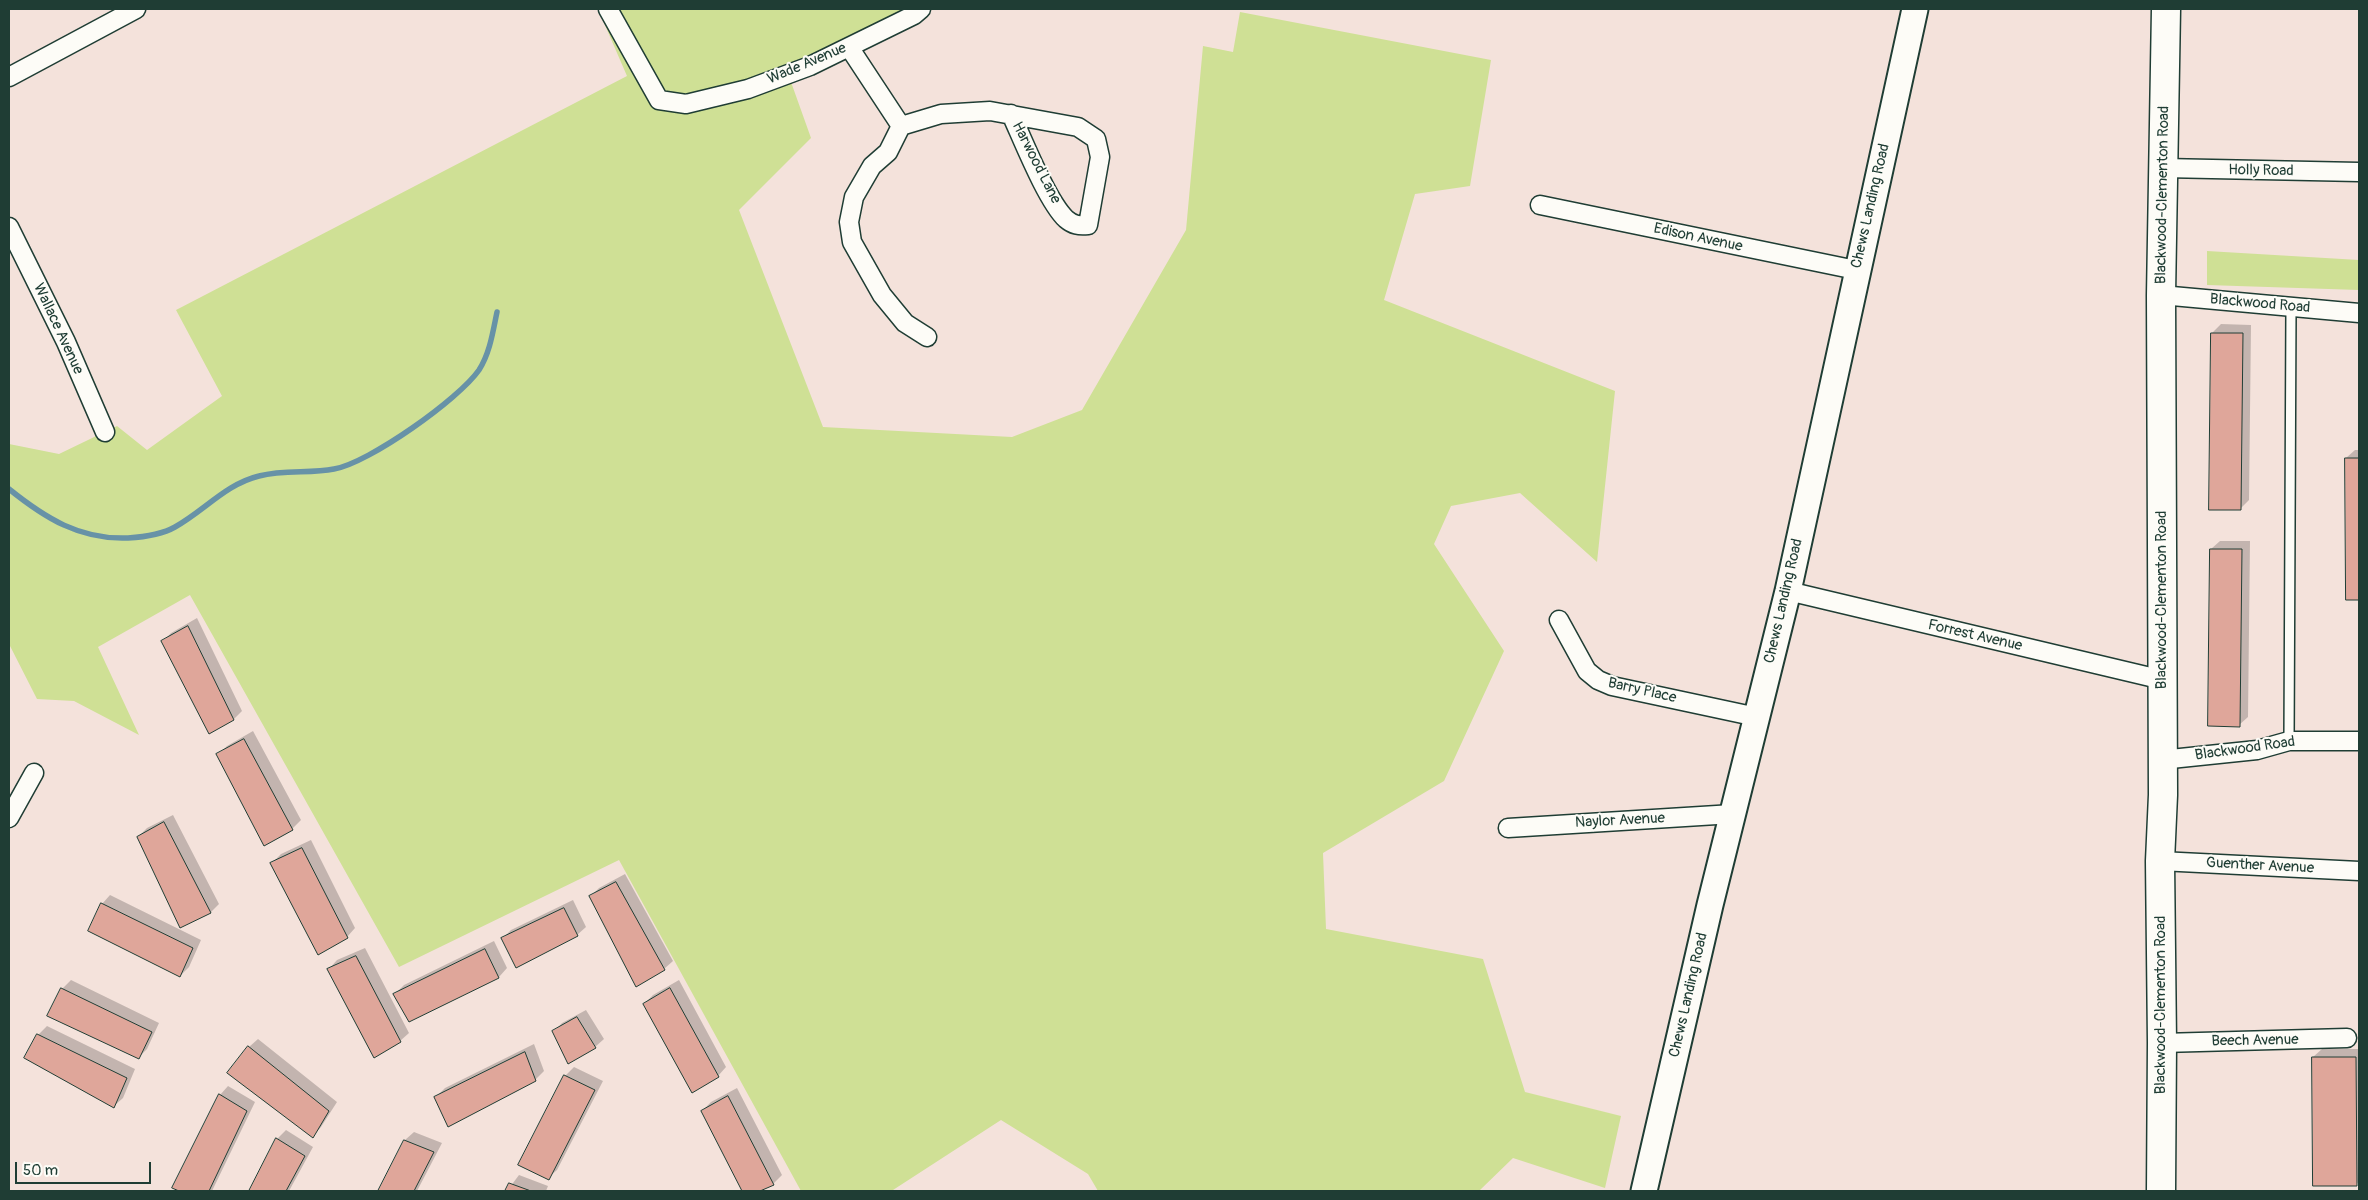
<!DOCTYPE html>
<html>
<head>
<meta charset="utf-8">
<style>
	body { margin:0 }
	#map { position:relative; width:2368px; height:1200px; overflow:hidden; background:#f4e2db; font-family:Pangolin,sans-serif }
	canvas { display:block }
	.frame { position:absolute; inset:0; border:10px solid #1f3d34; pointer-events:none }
	.scale { position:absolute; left:15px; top:1162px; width:136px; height:22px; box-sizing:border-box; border:2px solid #1f3d34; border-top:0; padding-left:6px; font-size:15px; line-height:18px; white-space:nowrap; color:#1f3d34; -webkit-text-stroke:4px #fdfcf7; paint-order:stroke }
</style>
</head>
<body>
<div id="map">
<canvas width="2368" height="1200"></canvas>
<div class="frame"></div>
<div class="scale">50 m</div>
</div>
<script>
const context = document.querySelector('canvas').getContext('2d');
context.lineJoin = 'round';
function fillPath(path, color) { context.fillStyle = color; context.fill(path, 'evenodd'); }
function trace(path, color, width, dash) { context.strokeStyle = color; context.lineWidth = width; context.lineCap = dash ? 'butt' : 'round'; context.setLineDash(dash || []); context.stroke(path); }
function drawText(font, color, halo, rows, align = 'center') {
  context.font = font + ' Pangolin,sans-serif'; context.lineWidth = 4; context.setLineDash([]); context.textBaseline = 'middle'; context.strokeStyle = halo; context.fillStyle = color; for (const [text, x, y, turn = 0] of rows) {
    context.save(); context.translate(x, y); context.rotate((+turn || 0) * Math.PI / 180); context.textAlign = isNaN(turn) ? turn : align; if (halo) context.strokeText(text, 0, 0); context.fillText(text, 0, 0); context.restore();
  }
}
fillPath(new Path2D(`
	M 598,9 L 911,9 L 791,82 L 811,138 L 739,210 L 823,427 L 1012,437 L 1082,410 L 1186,230 L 1203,46 L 1233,52 L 1240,12 L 1491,60 L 1470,186 L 1415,194 L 1384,300 L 1615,391 L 1597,562 L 1520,493 L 1451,506 L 1434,544 L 1504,651 L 1444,781 L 1323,853 L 1326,929 L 1483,959 L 1525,1092 L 1621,1116 L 1605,1188 L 1513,1158 L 1479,1191 L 1098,1191 L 1088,1174 L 1001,1120 L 893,1190 L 801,1191 L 619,860 L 399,967 L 190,595 L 98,647 L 139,735 L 74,701 L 37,699 L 9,644 L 9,444 L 59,454 L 117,426 L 147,450 L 222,396 L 176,310 L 627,76 Z
	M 2207,251 L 2359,260 L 2359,290 L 2207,285 Z`), '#cfe095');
fillPath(new Path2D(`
	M 2221,324 L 2251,325 L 2249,500 L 2240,509 L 2212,333 Z
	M 2355,450 L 2359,450 L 2359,599 L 2347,599 L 2346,458 Z
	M 2220,541 L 2250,541 L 2248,717 L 2239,725 L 2211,549 Z
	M 197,618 L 242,711 L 234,719 L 163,642 L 171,633 Z
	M 253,731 L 301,820 L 292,829 L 218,755 L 227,746 Z
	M 173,815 L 219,904 L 211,912 L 181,927 L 138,837 L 147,828 Z
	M 311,840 L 355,928 L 347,937 L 272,863 L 281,854 Z
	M 625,874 L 673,961 L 664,969 L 590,897 L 599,888 Z
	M 110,895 L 201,940 L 189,967 L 180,976 L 102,904 Z
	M 573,900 L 586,927 L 577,935 L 503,938 L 511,930 Z
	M 494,941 L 507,968 L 499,977 L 409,1021 L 395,994 L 404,985 Z
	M 365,948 L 409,1033 L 400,1041 L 329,969 L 337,960 Z
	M 71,980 L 159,1023 L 147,1049 L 138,1058 L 62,989 Z
	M 679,980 L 726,1067 L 718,1076 L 644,1004 L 653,995 Z
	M 586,1010 L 604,1039 L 595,1047 L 554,1032 L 562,1023 Z
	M 47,1026 L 135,1069 L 123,1098 L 114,1106 L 38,1035 Z
	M 258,1039 L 337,1102 L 321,1127 L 313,1136 L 249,1047 Z
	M 534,1044 L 544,1071 L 535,1080 L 436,1097 L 445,1088 Z
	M 2322,1049 L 2359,1049 L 2359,1181 L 2356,1185 L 2313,1057 Z
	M 574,1067 L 603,1081 L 557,1170 L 548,1178 L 565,1076 Z
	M 228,1086 L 255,1102 L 212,1191 L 182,1191 L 174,1187 L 220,1095 Z
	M 737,1088 L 782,1175 L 773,1184 L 757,1191 L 743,1191 L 702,1111 L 711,1102 Z
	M 286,1130 L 313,1147 L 289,1191 L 250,1191 L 277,1139 Z
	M 414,1132 L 442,1143 L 417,1191 L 379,1191 L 405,1140 Z
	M 519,1175 L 548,1186 L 546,1191 L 507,1191 Z`), '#0003');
trace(new Path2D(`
	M 9,489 C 45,518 80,540 128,538 C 144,537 161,535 175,527 C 204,511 226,484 259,476 C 285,469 310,474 334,469 C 369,463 459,399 479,370 C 490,353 493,331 497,312`), '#6792a7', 5.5);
const building = new Path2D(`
	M 2211,333 L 2243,333 L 2241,510 L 2209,510 Z
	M 2345,458 L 2359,458 L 2359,600 L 2346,600 Z
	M 2210,549 L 2242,549 L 2240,727 L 2208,726 Z
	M 188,626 L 234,720 L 209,734 L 161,641 Z
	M 244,739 L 293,830 L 264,846 L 216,754 Z
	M 164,822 L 211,913 L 180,928 L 137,837 Z
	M 302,848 L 348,938 L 318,955 L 270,863 Z
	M 616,882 L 665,970 L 636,987 L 589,896 Z
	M 101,903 L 193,948 L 180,977 L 88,931 Z
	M 564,908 L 578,936 L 516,968 L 501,938 Z
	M 485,949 L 499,978 L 409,1022 L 393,994 Z
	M 356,956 L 401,1042 L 374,1058 L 327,969 Z
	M 61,988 L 152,1032 L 139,1059 L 47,1016 Z
	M 670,988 L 719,1077 L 692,1093 L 643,1004 Z
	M 577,1017 L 596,1048 L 568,1064 L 552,1031 Z
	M 37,1034 L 127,1078 L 114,1108 L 24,1058 Z
	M 248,1046 L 329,1111 L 313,1138 L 227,1073 Z
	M 525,1052 L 536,1081 L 448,1127 L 434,1097 Z
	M 2312,1057 L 2356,1057 L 2357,1186 L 2313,1186 Z
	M 564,1075 L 595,1090 L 549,1180 L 518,1165 Z
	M 219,1094 L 247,1111 L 209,1191 L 179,1191 L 172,1188 Z
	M 728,1096 L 774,1185 L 760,1191 L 742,1191 L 701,1111 Z
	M 276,1138 L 305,1156 L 286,1191 L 249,1191 Z
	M 404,1140 L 434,1152 L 414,1191 L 378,1191 Z
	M 509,1183 L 531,1191 L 505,1191 Z`);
fillPath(building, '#dfa69a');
trace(building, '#1f3d34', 1);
const lane = new Path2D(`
	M 2289,741 L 2291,307`);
const street = new Path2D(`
	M 608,9 L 659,100 L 686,104 L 748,89 L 810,66 L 914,15 L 921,9
	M 849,47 L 901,126
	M 9,77 L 136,9
	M 901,126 L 941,114 L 990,111 L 1078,127 L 1096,139 L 1100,157 L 1088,225 C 1079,226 1073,225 1066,219 C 1047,201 1023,140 1011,114
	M 901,126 L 888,152 L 872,166 L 854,197 L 849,222 L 852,242 L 882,295 L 905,323 L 927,337
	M 2163,168 L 2359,172
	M 1540,205 L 1856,270
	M 9,227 L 66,342 L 105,432
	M 2161,295 L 2359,313
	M 1788,591 L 2163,680
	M 1559,620 L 1587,671 L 1598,680 L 1612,686 L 1757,717
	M 2161,760 L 2257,750 L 2289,741 L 2359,741
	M 9,818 L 34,773
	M 1508,828 L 1733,814
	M 2160,861 L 2359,871
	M 2162,1043 L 2347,1038`);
const secondary = new Path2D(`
	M 1644,1191 L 1710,905 L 1788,591 L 1915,9`);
const primary = new Path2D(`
	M 2161,1191 L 2162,1043 L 2160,861 L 2163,795 L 2161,295 L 2166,9`);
trace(lane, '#1f3d34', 12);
trace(street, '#1f3d34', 21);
trace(secondary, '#1f3d34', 29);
trace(primary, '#1f3d34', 31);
trace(lane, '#fdfcf7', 9);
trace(street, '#fdfcf7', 18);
trace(secondary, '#fdfcf7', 25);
trace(primary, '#fdfcf7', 28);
drawText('15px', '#1f3d34', '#fdfcf7', [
	["Wade Avenue",807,64,-23],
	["Harwood Lane",1036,163,63],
	["Holly Road",2261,171,1],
	["Blackwood-Clementon Road",2163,195,-89],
	["Chews Landing Road",1871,206,-77],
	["Edison Avenue",1698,238,12],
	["Blackwood Road",2260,304,5],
	["Wallace Avenue",58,329,65],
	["Blackwood-Clementon Road",2162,600,-90],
	["Chews Landing Road",1784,601,-77],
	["Forrest Avenue",1975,636,13],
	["Barry Place",1642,691,13],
	["Blackwood Road",2245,749,-8],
	["Naylor Avenue",1620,821,-3],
	["Guenther Avenue",2260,866,3],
	["Chews Landing Road",1689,995,-77],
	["Blackwood-Clementon Road",2161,1005,-90],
	["Beech Avenue",2255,1041,-1]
]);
</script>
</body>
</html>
